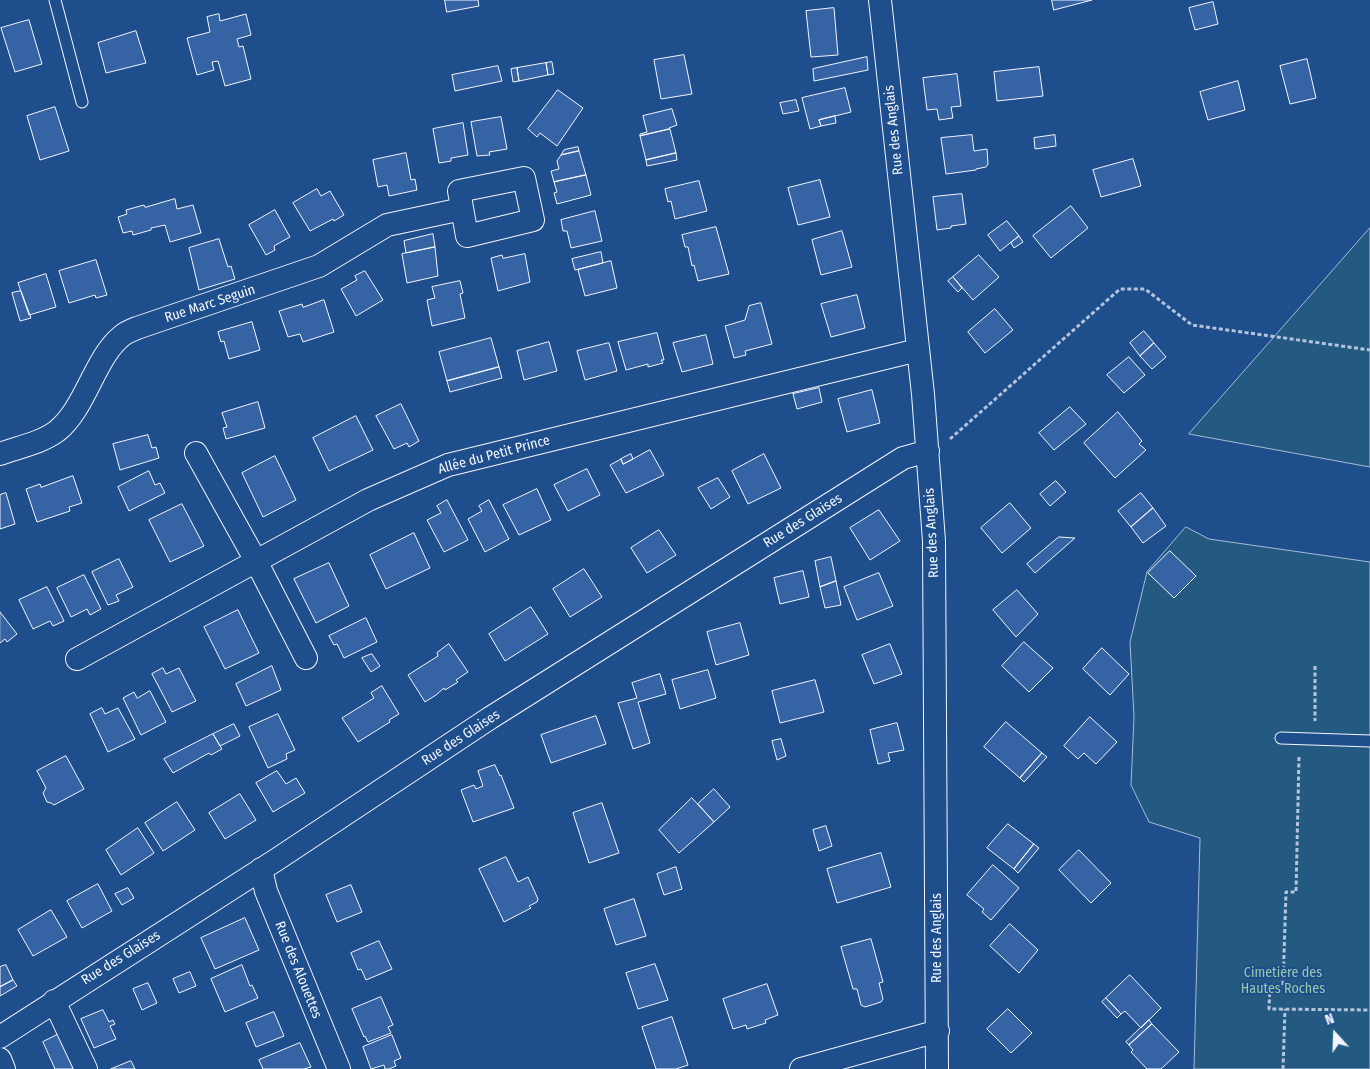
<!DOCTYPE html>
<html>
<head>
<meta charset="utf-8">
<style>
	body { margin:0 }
	#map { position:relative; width:1370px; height:1069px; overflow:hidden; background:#1f4e8c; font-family:"Fira Sans Condensed",sans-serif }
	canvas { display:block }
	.north { position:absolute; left:1310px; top:1009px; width:50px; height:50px; -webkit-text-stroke:4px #1f4e8c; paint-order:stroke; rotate:340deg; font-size:14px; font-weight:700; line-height:20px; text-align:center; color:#f2f6ff }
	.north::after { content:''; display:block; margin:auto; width:18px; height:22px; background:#f2f6ff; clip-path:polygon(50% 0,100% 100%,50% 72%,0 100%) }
</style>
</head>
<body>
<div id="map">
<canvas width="1370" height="1069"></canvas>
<div class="north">N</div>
</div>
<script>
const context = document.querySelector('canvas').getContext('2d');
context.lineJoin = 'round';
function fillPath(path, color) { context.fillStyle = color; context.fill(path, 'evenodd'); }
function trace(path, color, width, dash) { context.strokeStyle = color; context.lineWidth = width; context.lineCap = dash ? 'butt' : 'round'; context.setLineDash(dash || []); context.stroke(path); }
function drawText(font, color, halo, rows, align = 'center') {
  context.font = font + ' "Fira Sans Condensed",sans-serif'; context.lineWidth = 4; context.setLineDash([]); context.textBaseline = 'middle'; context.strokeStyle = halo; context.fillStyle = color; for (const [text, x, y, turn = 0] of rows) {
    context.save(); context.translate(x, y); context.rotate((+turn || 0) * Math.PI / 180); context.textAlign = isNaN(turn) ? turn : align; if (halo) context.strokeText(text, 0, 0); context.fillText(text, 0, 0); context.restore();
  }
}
const green = new Path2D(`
	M 1370,228 L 1370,467 L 1189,434 Z
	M 1186,527 L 1209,539 L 1370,562 L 1370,1069 L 1194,1069 L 1200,838 L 1149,822 L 1131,785 L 1134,717 L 1130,642 L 1147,572 Z`);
fillPath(green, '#245a82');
trace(green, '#a8bbd7', 1);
const building = new Path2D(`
	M 445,0 L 478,0 L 479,6 L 447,12 Z
	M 1052,0 L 1092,0 L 1054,10 Z
	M 1213,2 L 1218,24 L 1195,30 L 1189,8 Z
	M 834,8 L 838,55 L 811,57 L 806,11 Z
	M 219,14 L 220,21 L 246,14 L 251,35 L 237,39 L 239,47 L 243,46 L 251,79 L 225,86 L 218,61 L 212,62 L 214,70 L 197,75 L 187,38 L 210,32 L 207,17 Z
	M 29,20 L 42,64 L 15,72 L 1,28 Z
	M 136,31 L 146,63 L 106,73 L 98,43 Z
	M 684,55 L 692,94 L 661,99 L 654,60 Z
	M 867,57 L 868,70 L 814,81 L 813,69 Z
	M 1307,59 L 1316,98 L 1290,104 L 1280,66 Z
	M 552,62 L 554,74 L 548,75 L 546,63 Z
	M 546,63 L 548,75 L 519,81 L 517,68 Z
	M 498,66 L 502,81 L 455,91 L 452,75 Z
	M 1039,67 L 1043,96 L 997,101 L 994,72 Z
	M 517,68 L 519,81 L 513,82 L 511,69 Z
	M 957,74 L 961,106 L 951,107 L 953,118 L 939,120 L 937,109 L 927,110 L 923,78 Z
	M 1238,81 L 1245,110 L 1208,120 L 1200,92 Z
	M 845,88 L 851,112 L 819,120 L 821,126 L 810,129 L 802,98 Z
	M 558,90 L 583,108 L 557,146 L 540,133 L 537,137 L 528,129 Z
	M 796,100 L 799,111 L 783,114 L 780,103 Z
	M 55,107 L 69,151 L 40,160 L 27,116 Z
	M 672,109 L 677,125 L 669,128 L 670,129 L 640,136 L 640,134 L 647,132 L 643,116 Z
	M 835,116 L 836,123 L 821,126 L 819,120 Z
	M 501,117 L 507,149 L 489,152 L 490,155 L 477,156 L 471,122 Z
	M 463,123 L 468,155 L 451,158 L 451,161 L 439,163 L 433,129 Z
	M 670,129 L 676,153 L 646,160 L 640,136 Z
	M 972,135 L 974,151 L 987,149 L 988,164 L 986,167 L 976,169 L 976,170 L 946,174 L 941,138 Z
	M 1055,135 L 1056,146 L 1035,149 L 1034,138 Z
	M 578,147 L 579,151 L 561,155 L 564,150 Z
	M 579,151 L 586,175 L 554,182 L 551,171 L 559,169 L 557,161 L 561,155 Z
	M 406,153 L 411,180 L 415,179 L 417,190 L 389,196 L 387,185 L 378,187 L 373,160 Z
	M 676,153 L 677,160 L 647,166 L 646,160 Z
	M 1133,159 L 1141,186 L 1101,197 L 1093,170 Z
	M 586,175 L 591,195 L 557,204 L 554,193 L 557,192 L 554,182 Z
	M 820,180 L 830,217 L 798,225 L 788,188 Z
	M 699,181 L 707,211 L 675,219 L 671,201 L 668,202 L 665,189 Z
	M 317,189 L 321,196 L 330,191 L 344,215 L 334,221 L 333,219 L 310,231 L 293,203 Z
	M 962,194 L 966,224 L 951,226 L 951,228 L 937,230 L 933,197 Z
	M 175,199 L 177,209 L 193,205 L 201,233 L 170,242 L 165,225 L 151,228 L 151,230 L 133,235 L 132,231 L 123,233 L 118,217 L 127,214 L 126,210 L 144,205 L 145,207 Z
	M 1071,206 L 1088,228 L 1051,258 L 1033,236 Z
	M 275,210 L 290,237 L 274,246 L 275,250 L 266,255 L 249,225 Z
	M 595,211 L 602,241 L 571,248 L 567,231 L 563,231 L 561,220 Z
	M 1007,221 L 1019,236 L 1000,251 L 988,235 Z
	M 716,227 L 729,274 L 698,281 L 694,265 L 692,266 L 688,247 L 685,247 L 682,235 Z
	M 842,231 L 852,267 L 821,275 L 812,240 Z
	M 433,234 L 435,247 L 406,253 L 404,241 Z
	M 1019,236 L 1023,242 L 1014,248 L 1011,243 Z
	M 219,239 L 228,267 L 231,266 L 235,279 L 199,290 L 189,248 Z
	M 435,247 L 438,276 L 407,283 L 402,254 Z
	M 601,252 L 603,263 L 575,270 L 572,259 Z
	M 525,254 L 530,282 L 498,291 L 491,258 L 502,255 L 503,258 Z
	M 979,255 L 999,277 L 973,300 L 953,277 Z
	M 96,260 L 107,295 L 96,298 L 95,295 L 69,303 L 59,271 Z
	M 611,261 L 617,288 L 585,296 L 578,270 Z
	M 365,271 L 383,300 L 356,316 L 341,289 L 357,280 L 355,276 Z
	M 46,274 L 56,307 L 29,315 L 18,283 Z
	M 953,277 L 962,288 L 958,292 L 948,281 Z
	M 460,281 L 463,293 L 460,294 L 465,318 L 432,326 L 427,300 L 435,298 L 432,287 Z
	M 21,291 L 31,318 L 20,321 L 12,293 Z
	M 857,295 L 865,328 L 831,337 L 821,304 Z
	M 324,300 L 334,332 L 303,342 L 300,334 L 288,337 L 279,311 L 302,304 L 303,307 Z
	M 761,303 L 772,344 L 745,351 L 746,355 L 734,358 L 725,326 L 745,320 L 749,306 Z
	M 995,309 L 1013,330 L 985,353 L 968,332 Z
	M 252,322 L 260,350 L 229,359 L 224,341 L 221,342 L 218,332 Z
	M 1144,331 L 1154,343 L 1140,356 L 1130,343 Z
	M 657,333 L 664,360 L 661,360 L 663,363 L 648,367 L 648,364 L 626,370 L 618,342 Z
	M 706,335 L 713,364 L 682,372 L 673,343 Z
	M 491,338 L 499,367 L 447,381 L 439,352 Z
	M 549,342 L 557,371 L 524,380 L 517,351 Z
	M 609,343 L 617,371 L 585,380 L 577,351 Z
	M 1154,343 L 1166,357 L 1152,369 L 1140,356 Z
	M 1129,357 L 1145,375 L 1124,393 L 1107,375 Z
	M 499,367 L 502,378 L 450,392 L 447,381 Z
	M 819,388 L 822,402 L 797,409 L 793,394 Z
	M 872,390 L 880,423 L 847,432 L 838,399 Z
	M 258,402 L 265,428 L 226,439 L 223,428 L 227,427 L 222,413 Z
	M 401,404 L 419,441 L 409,447 L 407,443 L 394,449 L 376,416 Z
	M 1070,407 L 1086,424 L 1054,450 L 1039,433 Z
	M 1118,412 L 1142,441 L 1139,444 L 1146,450 L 1115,478 L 1084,443 Z
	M 356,416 L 373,450 L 329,471 L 313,438 Z
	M 148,435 L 152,448 L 156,447 L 159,458 L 120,470 L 113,444 Z
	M 650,450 L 664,475 L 626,493 L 610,465 L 621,459 L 623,464 Z
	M 631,454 L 633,459 L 623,464 L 621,459 Z
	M 764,454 L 781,488 L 748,504 L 732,471 Z
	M 275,456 L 296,500 L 263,517 L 242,473 Z
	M 587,469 L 600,495 L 568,511 L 554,485 Z
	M 149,471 L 155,485 L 160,483 L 165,493 L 129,511 L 118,487 Z
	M 73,476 L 82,503 L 69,507 L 70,511 L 37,522 L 26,489 L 40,484 L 41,487 Z
	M 718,478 L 730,497 L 711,509 L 698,488 Z
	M 1056,481 L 1066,492 L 1050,506 L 1040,494 Z
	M 537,489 L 551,520 L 519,535 L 503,505 Z
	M 6,493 L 15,524 L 0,529 L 0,495 Z
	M 1141,493 L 1153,508 L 1131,527 L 1118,511 Z
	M 447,500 L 468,540 L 444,552 L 427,520 L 441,513 L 437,506 Z
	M 489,500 L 509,539 L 485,552 L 468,519 L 482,511 L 479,506 Z
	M 1010,503 L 1031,528 L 1002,553 L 981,528 Z
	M 182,504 L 204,546 L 170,562 L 149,520 Z
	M 1153,508 L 1166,526 L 1143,543 L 1131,527 Z
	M 879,510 L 900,541 L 870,560 L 850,528 Z
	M 659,530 L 676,555 L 647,573 L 631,548 Z
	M 414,533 L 430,568 L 386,589 L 370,555 Z
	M 1059,537 L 1075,538 L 1035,573 L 1027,564 Z
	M 1170,551 L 1196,576 L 1174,598 L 1148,573 Z
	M 831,557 L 836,581 L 820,587 L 815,561 Z
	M 119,559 L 133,587 L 116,595 L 119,601 L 108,605 L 92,572 Z
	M 329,563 L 349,606 L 316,623 L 294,579 Z
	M 584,569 L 602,597 L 570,617 L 553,589 Z
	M 803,571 L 809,597 L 780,604 L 774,578 Z
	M 879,573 L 893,606 L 857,620 L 844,587 Z
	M 84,575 L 101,609 L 90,615 L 87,609 L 71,617 L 57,588 Z
	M 836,581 L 841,605 L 825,608 L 820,587 Z
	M 47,587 L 64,621 L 53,626 L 50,621 L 33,629 L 19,600 Z
	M 1017,590 L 1038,614 L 1016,637 L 993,610 Z
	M 531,607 L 548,634 L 505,661 L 489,634 Z
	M 238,610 L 259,653 L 225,669 L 204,627 Z
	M 0,612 L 17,634 L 7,642 L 5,639 L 0,643 Z
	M 366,618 L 377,642 L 344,658 L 337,644 L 334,645 L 329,636 Z
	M 740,623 L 749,655 L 716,665 L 707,632 Z
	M 1024,642 L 1053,668 L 1029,692 L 1002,666 Z
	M 449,644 L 468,672 L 456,680 L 458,682 L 445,690 L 444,688 L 436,695 L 425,702 L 408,675 L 438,656 L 437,653 Z
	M 890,644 L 902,674 L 874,684 L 862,655 Z
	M 1102,648 L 1129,674 L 1110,695 L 1083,669 Z
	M 372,654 L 380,666 L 371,672 L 362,658 Z
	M 272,666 L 281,690 L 246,706 L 236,684 Z
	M 163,668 L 166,674 L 179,668 L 196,701 L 172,712 L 152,674 Z
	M 708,670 L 716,698 L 680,709 L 672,680 Z
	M 660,674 L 666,694 L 638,702 L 650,743 L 633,749 L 618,703 L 637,698 L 632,683 Z
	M 815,680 L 824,712 L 780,723 L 772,691 Z
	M 382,686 L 399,714 L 389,720 L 390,722 L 358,742 L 342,718 L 374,698 L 371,693 Z
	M 150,691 L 166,722 L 141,735 L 123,698 L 134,692 L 137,698 Z
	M 102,708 L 105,714 L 118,708 L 135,739 L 108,752 L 90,714 Z
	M 278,714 L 295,750 L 286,754 L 287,759 L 268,768 L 249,727 Z
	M 596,716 L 606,744 L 551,763 L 541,735 Z
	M 1090,717 L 1117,742 L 1096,764 L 1084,753 L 1078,759 L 1064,746 Z
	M 1006,722 L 1042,753 L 1020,778 L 984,747 Z
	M 897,723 L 904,750 L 888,753 L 890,761 L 878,764 L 870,730 Z
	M 234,724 L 240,736 L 220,746 L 213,734 Z
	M 213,734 L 222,749 L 211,755 L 209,753 L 173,773 L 164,759 Z
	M 781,739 L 786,756 L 777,760 L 772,741 Z
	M 1042,753 L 1047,757 L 1024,782 L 1020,778 Z
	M 66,756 L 84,789 L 54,805 L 51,803 L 47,802 L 43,793 L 46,788 L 37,771 Z
	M 495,765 L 500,776 L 501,775 L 514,808 L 473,822 L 461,790 L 474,785 L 476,789 L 483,786 L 478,771 Z
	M 277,771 L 286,784 L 296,778 L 305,793 L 273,812 L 256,783 Z
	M 714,789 L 730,807 L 714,822 L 698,804 Z
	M 240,794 L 256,820 L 225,839 L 209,813 Z
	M 692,798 L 714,822 L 679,853 L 659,830 Z
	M 177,802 L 195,830 L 163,851 L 145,823 Z
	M 602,803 L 619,853 L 589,863 L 573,813 Z
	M 1008,824 L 1034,844 L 1014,869 L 987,848 Z
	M 826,826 L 832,846 L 819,851 L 813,830 Z
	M 138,828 L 154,853 L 121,875 L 106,850 Z
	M 1034,844 L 1039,848 L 1018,873 L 1014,869 Z
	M 1079,850 L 1111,883 L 1091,903 L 1059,870 Z
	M 881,853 L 891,887 L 837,903 L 827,869 Z
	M 506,857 L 518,882 L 528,877 L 538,899 L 537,902 L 529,906 L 531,908 L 504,922 L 479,869 Z
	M 993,865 L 1019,888 L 991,920 L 982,912 L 984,909 L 967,895 Z
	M 676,867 L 682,889 L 664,895 L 657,874 Z
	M 98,884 L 112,911 L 82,928 L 67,901 Z
	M 351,885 L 362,912 L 337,922 L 326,895 Z
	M 128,888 L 134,898 L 122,905 L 115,894 Z
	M 634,899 L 646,936 L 616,945 L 604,909 Z
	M 51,910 L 67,937 L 33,956 L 18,930 Z
	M 245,918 L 259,950 L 215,969 L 201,938 Z
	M 1010,924 L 1038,950 L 1019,973 L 990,946 Z
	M 871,939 L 883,982 L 879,983 L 883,999 L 881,1002 L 865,1007 L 861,1005 L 857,989 L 853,989 L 841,947 Z
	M 379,941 L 392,969 L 366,980 L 361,969 L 358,970 L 351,953 Z
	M 655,964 L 668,1000 L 638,1009 L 626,973 Z
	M 6,965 L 13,980 L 0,987 L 0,967 Z
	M 242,965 L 250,986 L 252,985 L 258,998 L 225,1012 L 211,979 Z
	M 190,972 L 196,986 L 179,993 L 173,979 Z
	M 1130,975 L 1161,1008 L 1141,1028 L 1125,1011 L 1121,1014 L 1106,998 Z
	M 13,980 L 17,986 L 0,996 L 0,987 Z
	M 148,983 L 157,1003 L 142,1010 L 133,989 Z
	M 767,984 L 778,1015 L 765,1020 L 766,1023 L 747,1029 L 746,1025 L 733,1029 L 723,999 Z
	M 381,997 L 393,1025 L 388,1027 L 391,1033 L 368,1042 L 365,1036 L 364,1037 L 352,1009 Z
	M 1106,998 L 1121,1014 L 1117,1018 L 1102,1002 Z
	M 1008,1009 L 1032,1033 L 1011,1053 L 987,1029 Z
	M 103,1010 L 109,1022 L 113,1020 L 115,1024 L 110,1026 L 116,1039 L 94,1048 L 81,1019 Z
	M 274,1012 L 284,1036 L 256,1047 L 246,1023 Z
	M 672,1017 L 688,1065 L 676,1069 L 656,1069 L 642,1027 Z
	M 1149,1020 L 1152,1024 L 1129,1045 L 1126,1042 Z
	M 1152,1024 L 1179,1052 L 1161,1069 L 1147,1069 L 1131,1052 L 1133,1050 L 1129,1045 Z
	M 59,1034 L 75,1069 L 55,1069 L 43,1042 Z
	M 392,1035 L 401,1058 L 394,1061 L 396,1066 L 389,1069 L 385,1069 L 384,1065 L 371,1069 L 363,1047 Z
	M 300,1043 L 311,1067 L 304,1069 L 263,1069 L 259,1060 Z
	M 131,1061 L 135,1069 L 111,1069 Z`);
fillPath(building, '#3563a3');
trace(building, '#f2f6ff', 1);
const service = new Path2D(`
	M 55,0 L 82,102
	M 1281,738 L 1370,741`);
const minor = new Path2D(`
	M 880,0 L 923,394 L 934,541 L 937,1069
	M 524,178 L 533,220 L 467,236 L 459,191 Z
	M 196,453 L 256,561 L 306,658
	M 0,454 C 19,447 41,443 57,431 C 86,408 95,356 123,335 C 127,332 132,330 137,328 L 319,266 L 387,225 L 462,209
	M 77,659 L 368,500 L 448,465 L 918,350
	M 261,869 L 266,891 L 339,1069
	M 54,1001 L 86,1069
	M 0,1037 L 276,860 L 490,718 L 903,458 L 928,451
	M 0,1059 L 4,1069
	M 801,1069 L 938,1031`);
trace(service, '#f2f6ff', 13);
trace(minor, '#f2f6ff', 24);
trace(new Path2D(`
	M 950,439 L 1120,289 L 1145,289 L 1192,325 L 1370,350
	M 1315,666 L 1315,721
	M 1299,757 L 1296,892 L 1286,892 L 1283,986 L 1270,985 L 1269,1009 L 1370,1010
	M 1283,1069 L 1285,1009`), '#b3c4dc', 3, [4, 2.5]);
trace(service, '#1f4e8c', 11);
trace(minor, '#1f4e8c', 22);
drawText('14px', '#f2f6ff', '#1f4e8c', [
	["Rue des Anglais",894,130,-96],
	["Rue Marc Seguin",210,304,-18],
	["Allée du Petit Prince",494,455,-15],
	["Rue des Glaises",803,521,-32],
	["Rue des Anglais",932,533,-93],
	["Rue des Glaises",461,738,-33],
	["Rue des Anglais",937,938,-90],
	["Rue des Glaises",121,958,-32],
	["Rue des Alouettes",298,970,68]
]);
drawText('14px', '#97c8a6', '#1f4e8c', [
	["Cimetière des",1283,973],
	["Hautes Roches",1283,989]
]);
</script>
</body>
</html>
